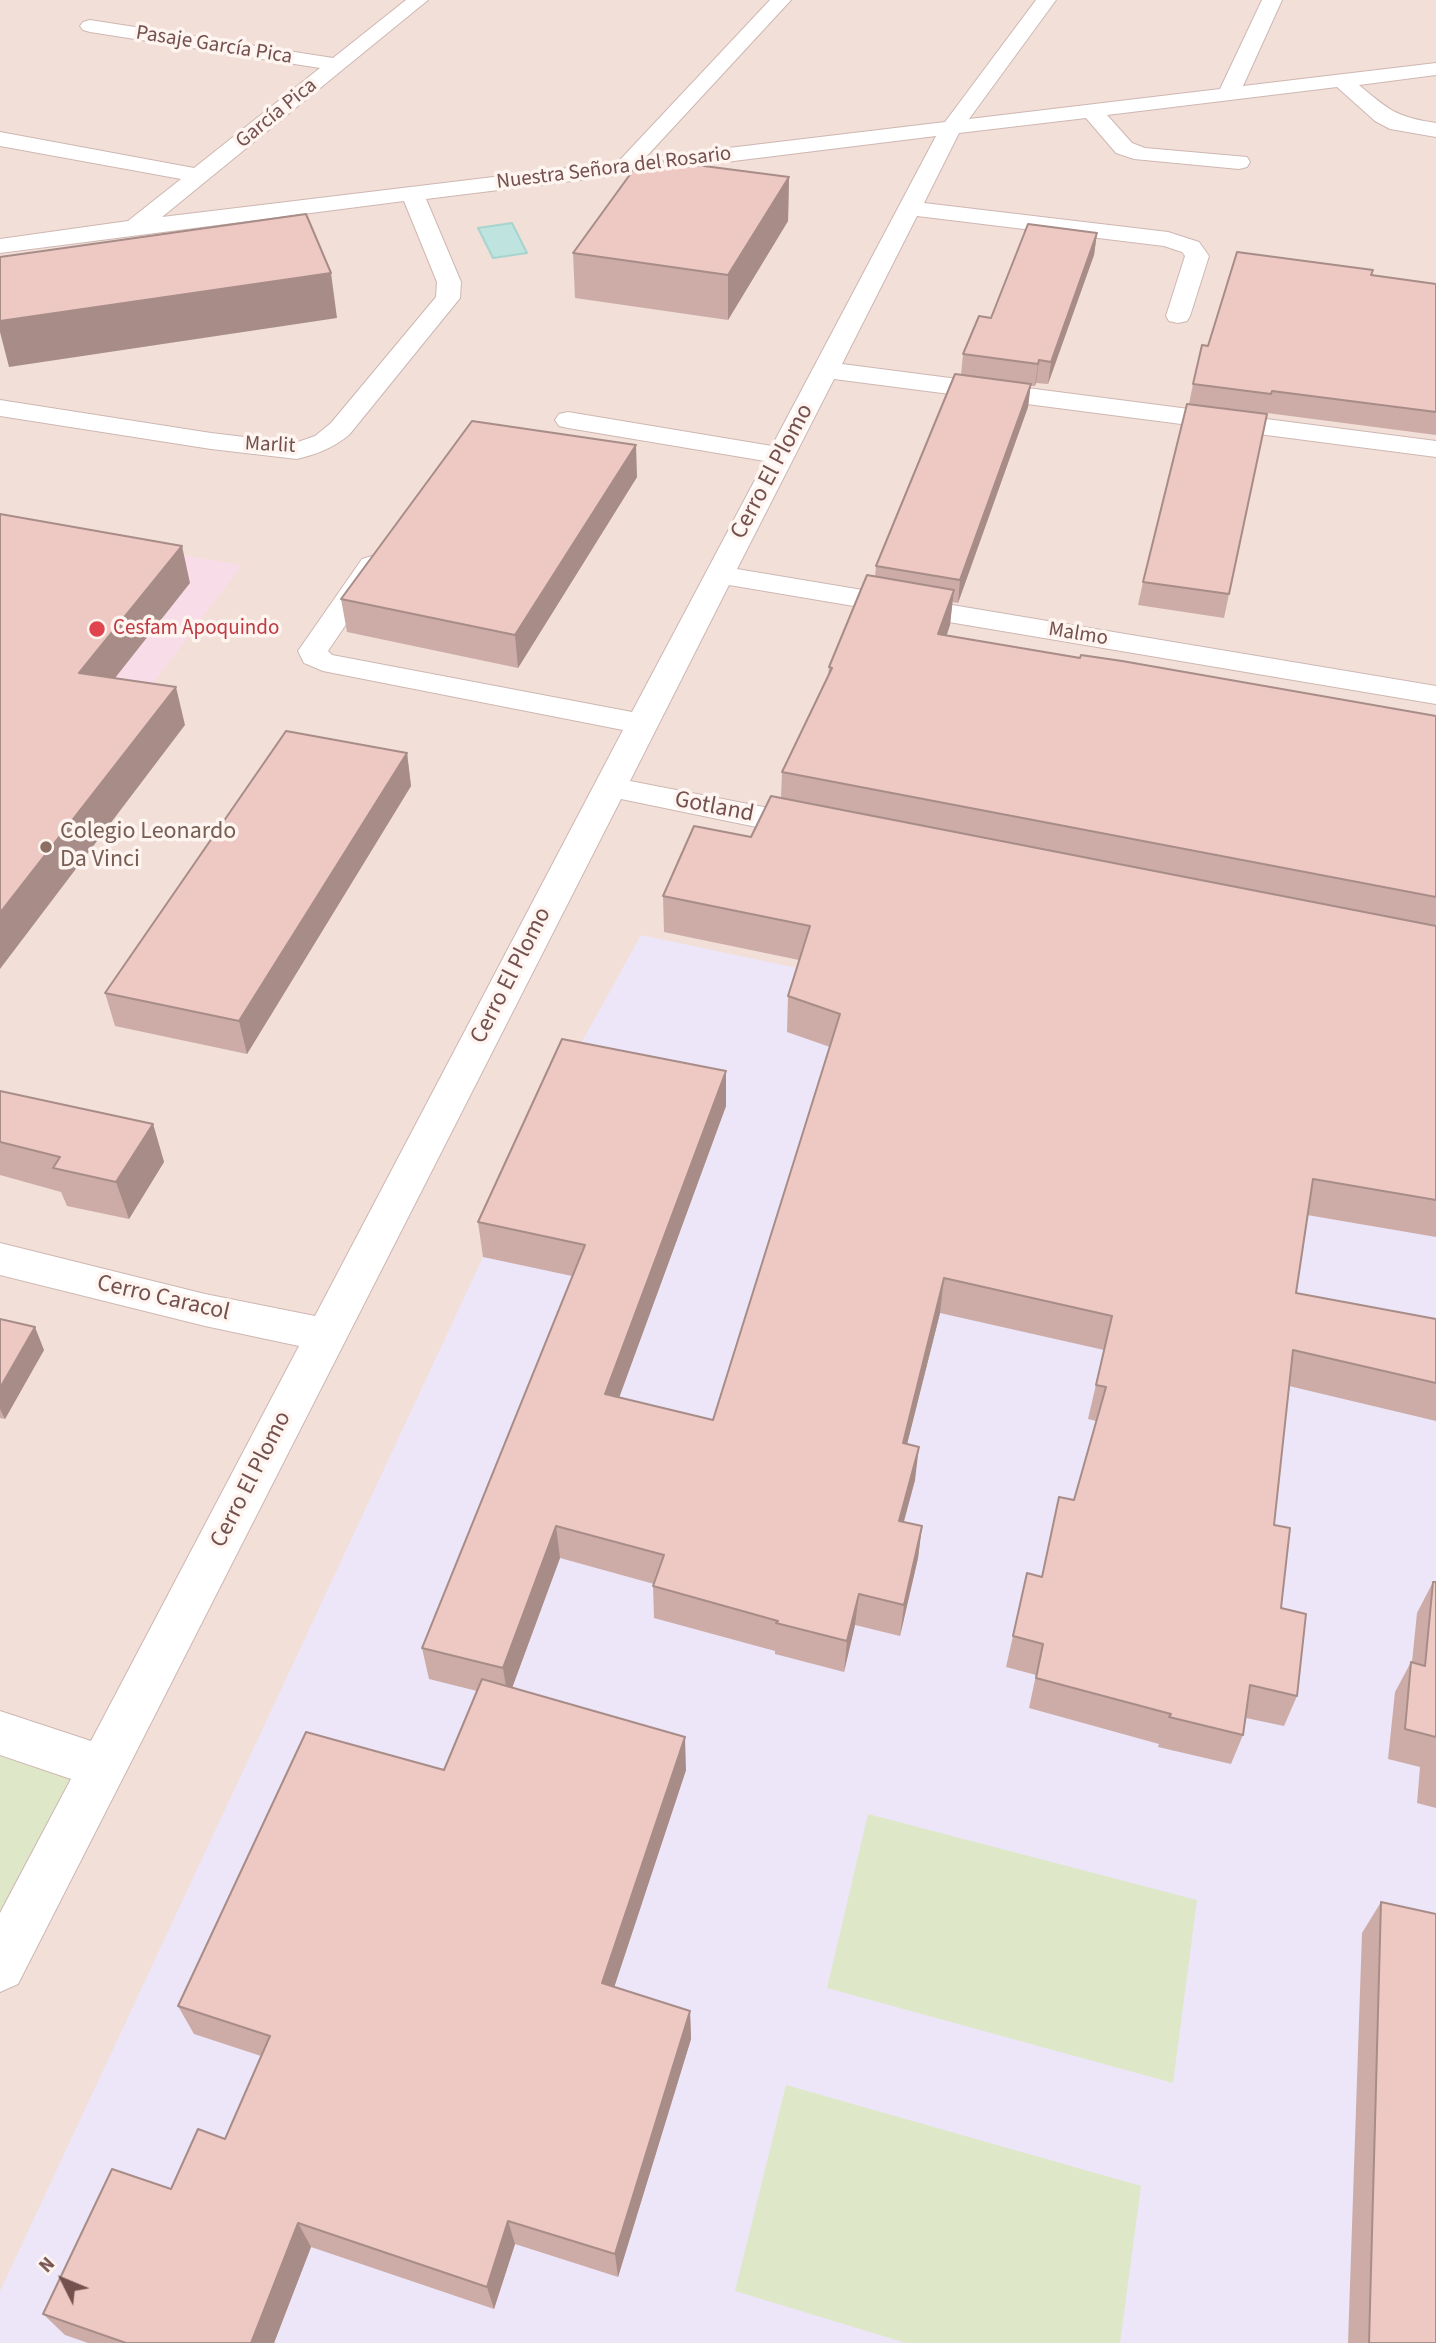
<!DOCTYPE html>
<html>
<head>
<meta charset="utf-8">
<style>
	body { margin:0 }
	#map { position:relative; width:1436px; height:2343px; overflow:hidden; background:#fbefe9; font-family:"Source Sans 3",sans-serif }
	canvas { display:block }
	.north { position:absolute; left:28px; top:2245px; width:70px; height:70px; -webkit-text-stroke:5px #fef4f0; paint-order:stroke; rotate:313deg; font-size:19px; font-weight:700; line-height:28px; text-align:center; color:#74514e }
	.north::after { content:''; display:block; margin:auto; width:24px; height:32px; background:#74514e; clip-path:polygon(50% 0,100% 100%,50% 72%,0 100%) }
</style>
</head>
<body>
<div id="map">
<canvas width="1436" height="2343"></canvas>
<div class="north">N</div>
</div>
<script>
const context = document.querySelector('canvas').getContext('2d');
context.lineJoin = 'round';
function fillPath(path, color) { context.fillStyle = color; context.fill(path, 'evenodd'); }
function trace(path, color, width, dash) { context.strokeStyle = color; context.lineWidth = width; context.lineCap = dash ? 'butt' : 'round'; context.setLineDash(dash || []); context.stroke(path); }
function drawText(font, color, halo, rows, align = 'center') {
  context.font = font + ' "Source Sans 3",sans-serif'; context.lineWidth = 7; context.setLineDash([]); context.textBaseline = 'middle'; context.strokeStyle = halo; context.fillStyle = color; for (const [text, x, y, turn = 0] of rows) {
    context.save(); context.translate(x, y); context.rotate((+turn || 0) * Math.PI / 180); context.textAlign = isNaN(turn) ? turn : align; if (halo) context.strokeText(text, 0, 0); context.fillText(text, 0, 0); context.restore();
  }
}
fillPath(new Path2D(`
	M 0,0 L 1436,0 L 1436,2343 L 0,2343 Z`), '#f2dfd8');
fillPath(new Path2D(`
	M 641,935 L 1436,1103 L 1436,2343 L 0,2343 L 0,2291 L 483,1257 L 564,1074 Z`), '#ece6f8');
fillPath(new Path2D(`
	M 0,525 L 242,565 L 128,717 Z`), '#f8dde8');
fillPath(new Path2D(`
	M 0,1733 L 103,1768 L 0,1966 Z
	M 868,1814 L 1197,1900 L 1173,2083 L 827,1988 Z
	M 786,2085 L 1141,2186 L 1120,2343 L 906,2343 L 735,2291 Z`), '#dee8c8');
const water = new Path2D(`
	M 512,223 L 527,253 L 493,258 L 478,228 Z`);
fillPath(water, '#bfe3df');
trace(water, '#a6d4cf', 2);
const minor = new Path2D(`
	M 406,0 L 428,0 L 162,217 L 618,162 L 770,0 L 791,0 L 645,158 L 945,122 L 1036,0 L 1056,0 L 969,119 L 1220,89 L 1262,0 L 1282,0 L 1243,86 L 1436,63 L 1436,75 L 1359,85 C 1389,110 1396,117 1436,123 L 1436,137 L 1390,129 L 1375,121 L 1337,87 L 1107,115 L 1132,143 L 1145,148 L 1247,157 L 1250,162 L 1247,167 L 1239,169 L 1134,159 L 1116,153 L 1086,118 L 959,133 L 924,203 L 1168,232 L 1199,242 L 1209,256 L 1190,316 L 1187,321 L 1178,323 L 1169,321 L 1166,316 L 1185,256 L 1182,252 L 1164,246 L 917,216 L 842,364 L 1436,441 L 1436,457 L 834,379 L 737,569 L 1436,686 L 1436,704 L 729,585 L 630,781 L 810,816 L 822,819 L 826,827 L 822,835 L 810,838 L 621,799 L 18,1984 L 0,1992 L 0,1913 L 71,1779 L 0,1755 L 0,1711 L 91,1741 L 299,1346 L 205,1326 L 0,1275 L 0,1243 L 205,1294 L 315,1316 L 623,730 L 323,671 L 304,663 L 298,651 L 362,559 L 372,556 L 382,559 L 386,565 L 328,651 L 332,655 L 632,712 L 765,461 L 568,428 L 559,426 L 555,420 L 559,414 L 568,412 L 772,446 L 936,136 L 426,199 L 461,282 L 460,298 L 349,435 C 333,448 317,454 297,459 L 211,449 L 0,416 L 0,400 L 211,433 L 295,443 L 315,436 L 331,423 L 436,297 L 437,282 L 404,201 L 0,253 L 0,239 L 128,221 L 181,179 L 0,146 L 0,132 L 194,168 L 320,68 L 90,32 L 83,30 L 80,26 L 83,22 L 90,20 L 333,58 Z`);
trace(minor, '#ceb7b2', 2);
fillPath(minor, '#fff');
fillPath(new Path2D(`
	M 789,177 L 788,221 L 728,320 L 575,298 L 573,253 Z
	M 1097,233 L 1094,255 L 1048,384 L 1036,383 L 1035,386 L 1030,386 L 1028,407 L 958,603 L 952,602 L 950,625 L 947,635 L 1080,658 L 1436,716 L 1436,1237 L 1307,1215 L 1296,1293 L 1436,1319 L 1436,1421 L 1289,1386 L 1274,1525 L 1281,1608 L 1297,1696 L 1284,1726 L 1246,1718 L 1243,1735 L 1231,1764 L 1158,1747 L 1159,1744 L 1029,1708 L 1036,1675 L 1006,1667 L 1027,1573 L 1042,1577 L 1059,1497 L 1074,1500 L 1096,1421 L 1088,1419 L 1104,1350 L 940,1313 L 907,1444 L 915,1480 L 904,1522 L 922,1526 L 918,1558 L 900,1636 L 855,1625 L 844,1672 L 775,1654 L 775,1651 L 654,1618 L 653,1586 L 654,1584 L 560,1558 L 512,1688 L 686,1770 L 614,1987 L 690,2011 L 691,2039 L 618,2277 L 515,2244 L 494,2309 L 311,2247 L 274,2343 L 88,2343 L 65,2335 L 43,2314 L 171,2189 L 225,2139 L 261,2056 L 194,2034 L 178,2006 L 444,1770 L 477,1691 L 429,1679 L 422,1648 L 572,1276 L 483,1257 L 478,1222 L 726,1106 L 619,1397 L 713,1420 L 830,1047 L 787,1032 L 788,996 L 799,960 L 664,932 L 663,896 L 751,837 L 781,798 L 782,772 L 828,676 L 829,667 L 875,577 L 876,566 L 961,375 L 963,354 L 991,318 Z
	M 1371,275 L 1436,284 L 1436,435 L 1267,413 L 1224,618 L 1138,605 L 1143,582 L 1189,404 L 1193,384 L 1208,346 Z
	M 637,477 L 518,668 L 347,632 L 341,599 Z
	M 407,753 L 411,786 L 247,1054 L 115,1026 L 105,993 Z
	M 0,1091 L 153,1124 L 164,1162 L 129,1219 L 67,1206 L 61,1192 L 0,1175 Z
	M 0,1319 L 44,1350 L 5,1419 L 0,1418 Z
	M 1433,1582 L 1436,1582 L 1436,1808 L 1417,1803 L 1420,1767 L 1388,1759 L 1395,1692 L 1411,1662 L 1412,1662 L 1417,1613 Z
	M 1381,1902 L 1436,2343 L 1348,2343 L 1362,1933 Z`), '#cdaca8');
fillPath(new Path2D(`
	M 789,177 L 788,221 L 728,320 L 728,275 Z
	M 1097,233 L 1094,255 L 1048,384 L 1051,362 Z
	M 331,273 L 337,318 L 9,367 L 0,332 L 0,321 Z
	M 1039,360 L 1036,383 L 1035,386 L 1038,364 Z
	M 1031,384 L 1028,407 L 958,603 L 960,580 Z
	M 636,445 L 637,477 L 518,668 L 515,635 Z
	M 182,546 L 190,583 L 89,711 L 79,673 Z
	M 954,590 L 950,625 L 934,669 L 938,634 Z
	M 176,687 L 185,725 L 0,969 L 0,913 Z
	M 407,753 L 411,786 L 247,1054 L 239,1021 Z
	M 726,1071 L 726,1106 L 608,1428 L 605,1394 Z
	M 153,1124 L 164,1162 L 129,1219 L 116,1182 Z
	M 944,1278 L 940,1313 L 899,1476 L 903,1443 Z
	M 35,1327 L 44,1350 L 5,1419 L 0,1409 L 0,1388 Z
	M 919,1447 L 915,1480 L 895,1553 L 899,1521 Z
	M 556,1526 L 560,1558 L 508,1699 L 503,1668 Z
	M 922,1526 L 918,1558 L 900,1636 L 904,1605 Z
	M 859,1594 L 855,1625 L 844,1672 L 847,1641 Z
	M 685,1737 L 686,1770 L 606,2012 L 602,1983 Z
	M 690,2011 L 691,2039 L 618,2277 L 615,2254 Z
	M 508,2221 L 515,2244 L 494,2309 L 487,2287 Z
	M 298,2223 L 311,2247 L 274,2343 L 251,2343 Z`), '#a78c88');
const building = new Path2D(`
	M 642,158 L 789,177 L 728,275 L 573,253 Z
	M 306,214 L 331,273 L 0,321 L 0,257 Z
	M 1028,224 L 1097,233 L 1051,362 L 1039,360 L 1038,364 L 963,354 L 979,316 L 991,318 Z
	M 1237,252 L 1373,270 L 1371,275 L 1436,284 L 1436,412 L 1272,391 L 1271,394 L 1193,384 L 1202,345 L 1208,346 Z
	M 955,374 L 1031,384 L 960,580 L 876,566 Z
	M 1187,404 L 1267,414 L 1229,594 L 1143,582 Z
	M 472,421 L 636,445 L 515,635 L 341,599 Z
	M 0,514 L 182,546 L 79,673 L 176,687 L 0,913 Z
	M 867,575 L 954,590 L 938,634 L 1080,658 L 1081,655 L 1122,661 L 1436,716 L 1436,897 L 782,772 L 832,668 L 829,667 Z
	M 286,731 L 407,753 L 239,1021 L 105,993 Z
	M 771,796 L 1436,926 L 1436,1200 L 1313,1179 L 1296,1293 L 1436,1319 L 1436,1383 L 1293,1350 L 1274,1525 L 1290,1528 L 1281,1608 L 1306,1614 L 1297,1696 L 1250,1685 L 1243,1735 L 1169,1717 L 1171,1714 L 1036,1678 L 1043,1644 L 1013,1636 L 1027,1573 L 1042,1577 L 1059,1497 L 1074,1500 L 1106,1387 L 1096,1385 L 1112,1316 L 944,1278 L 903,1443 L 919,1447 L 899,1521 L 922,1526 L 904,1605 L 859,1594 L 847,1641 L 776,1623 L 778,1621 L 653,1586 L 664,1555 L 556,1526 L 503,1668 L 422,1648 L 585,1245 L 478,1222 L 562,1039 L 726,1071 L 605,1394 L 713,1420 L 840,1014 L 788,996 L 810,926 L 663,896 L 694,826 L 751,837 Z
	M 0,1091 L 153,1124 L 116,1182 L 53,1168 L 60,1157 L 0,1142 Z
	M 0,1319 L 35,1327 L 0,1388 Z
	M 1433,1582 L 1436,1582 L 1436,1737 L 1405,1729 L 1411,1662 L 1425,1666 Z
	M 482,1679 L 685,1737 L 602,1983 L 690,2011 L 615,2254 L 508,2221 L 487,2287 L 298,2223 L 251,2343 L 126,2343 L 43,2314 L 112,2169 L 171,2189 L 198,2129 L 225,2139 L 270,2036 L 178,2006 L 306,1732 L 444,1770 Z
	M 1381,1902 L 1436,1914 L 1436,2343 L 1369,2343 Z`);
fillPath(building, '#eec8c3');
trace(building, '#a78c88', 2);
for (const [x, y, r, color] of [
	[97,629,9,"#e0444e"],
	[46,847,7,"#8d6e63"]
]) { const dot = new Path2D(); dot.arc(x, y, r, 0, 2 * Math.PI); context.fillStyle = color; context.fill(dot); trace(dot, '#fef4f0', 2.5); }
drawText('21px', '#74514e', '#fef4f0', [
	["Pasaje García Pica",214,46,9],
	["García Pica",277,114,-39],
	["Nuestra Señora del Rosario",614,169,-7],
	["Marlit",270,446,3],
	["Malmo",1078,635,9]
]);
drawText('21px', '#be3a42', '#fef4f0', [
	["Cesfam Apoquindo",113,629]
], 'left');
drawText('24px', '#74514e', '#fef4f0', [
	["Cerro El Plomo",773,472,-62],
	["Gotland",714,808,11],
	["Cerro El Plomo",512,976,-63],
	["Cerro Caracol",163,1299,13],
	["Cerro El Plomo",252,1480,-63]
]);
drawText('24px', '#785e54', '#fef4f0', [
	["Colegio Leonardo",60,833],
	["Da Vinci",60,861]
], 'left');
</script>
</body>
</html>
